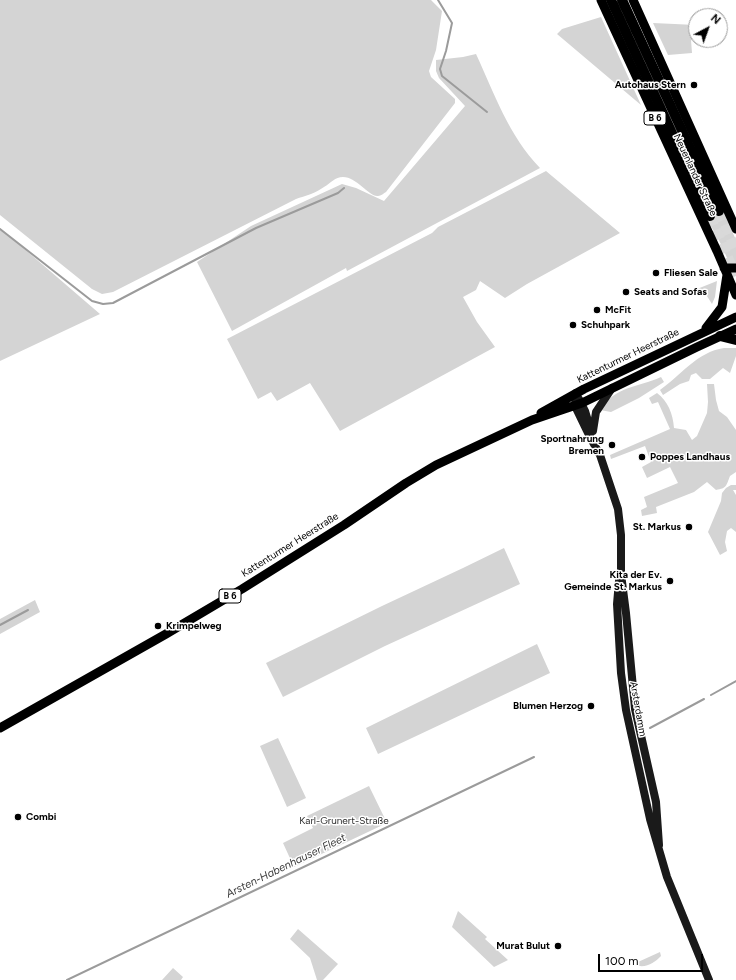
<!DOCTYPE html>
<html>
<head>
<meta charset="utf-8">
<style>
	body { margin:0 }
	#map { position:relative; width:736px; height:980px; overflow:hidden; background:#fff; font-family:Figtree,sans-serif }
	canvas { display:block }
	.north { position:absolute; left:688px; top:8px; width:40px; height:40px; box-sizing:border-box; background:#fff; border:1px solid #999; border-radius:50%; rotate:41deg; font-size:11px; font-weight:700; line-height:16px; text-align:center; color:#000 }
	.north::after { content:''; display:block; margin:auto; width:14px; height:18px; background:#000; clip-path:polygon(50% 0,100% 100%,50% 72%,0 100%) }
	.scale { position:absolute; left:598px; top:954px; width:105px; height:18px; box-sizing:border-box; border:2px solid #000; border-top:0; padding-left:5px; font-size:12px; line-height:14px; white-space:nowrap; color:#000; -webkit-text-stroke:3px #fff; paint-order:stroke }
</style>
</head>
<body>
<div id="map">
<canvas width="736" height="980"></canvas>
<div class="north">N</div>
<div class="scale">100 m</div>
</div>
<script>
const context = document.querySelector('canvas').getContext('2d');
context.lineJoin = 'round';
function fillPath(path, color) { context.fillStyle = color; context.fill(path, 'evenodd'); }
function trace(path, color, width, dash) { context.strokeStyle = color; context.lineWidth = width; context.lineCap = dash ? 'butt' : 'round'; context.setLineDash(dash || []); context.stroke(path); }
function drawText(font, color, halo, rows, align = 'center') {
  context.font = font + ' Figtree,sans-serif'; context.lineWidth = 3; context.setLineDash([]); context.textBaseline = 'middle'; context.strokeStyle = halo; context.fillStyle = color; for (const [text, x, y, turn = 0] of rows) {
    context.save(); context.translate(x, y); context.rotate((+turn || 0) * Math.PI / 180); context.textAlign = isNaN(turn) ? turn : align; if (halo) context.strokeText(text, 0, 0); context.fillText(text, 0, 0); context.restore();
  }
}
fillPath(new Path2D(`
	M 0,0 L 431,0 L 442,11 L 436,50 L 429,71 L 431,77 L 455,99 L 455,103 L 386,192 C 384,193 381,196 378,196 C 369,197 357,177 343,177 C 335,177 331,183 324,187 C 316,193 305,196 296,199 L 113,292 L 102,294 L 92,289 L 0,215 Z
	M 601,17 L 641,105 L 557,34 L 562,29 Z
	M 653,23 L 696,25 L 696,39 L 691,40 L 692,53 L 668,55 Z
	M 476,54 C 494,93 509,136 540,168 L 347,271 L 346,268 L 232,331 L 197,262 L 251,226 L 342,184 L 356,188 L 384,201 L 465,106 L 439,78 L 436,71 L 436,60 L 463,57 Z
	M 546,171 L 620,233 L 527,284 L 505,298 L 480,281 L 476,290 L 463,297 L 477,322 L 495,347 L 340,431 L 310,383 L 277,401 L 271,392 L 258,399 L 227,339 L 432,233 L 438,227 Z
	M 723,211 L 736,240 L 736,263 L 731,263 L 728,260 L 718,238 L 706,218 Z
	M 0,228 L 100,314 L 0,361 Z
	M 717,281 L 715,297 L 712,304 L 705,293 L 700,296 L 697,289 Z
	M 724,348 L 736,348 L 736,356 L 730,373 L 723,368 L 710,379 L 702,379 L 696,373 L 691,375 L 689,381 L 680,384 L 663,395 L 660,390 C 681,375 697,352 724,348 Z
	M 661,377 L 664,382 L 639,398 L 611,412 L 600,410 C 617,385 637,388 661,377 Z
	M 707,384 L 714,384 L 716,400 L 719,411 L 727,417 L 736,430 L 736,472 L 730,476 C 726,486 727,488 716,490 L 707,482 L 694,492 L 656,507 L 657,513 L 642,516 L 641,510 L 647,507 L 644,497 L 678,483 L 670,467 L 647,478 L 642,467 L 651,462 L 645,446 L 611,459 L 610,455 L 670,429 L 658,402 L 652,404 L 649,398 L 657,393 C 668,401 673,414 674,428 L 686,430 L 692,440 L 697,436 L 707,413 L 708,402 Z
	M 731,485 L 736,485 L 736,490 L 733,490 L 736,495 L 736,532 L 731,528 L 727,531 L 725,542 L 727,551 L 720,555 L 708,532 L 721,501 L 722,493 L 726,488 Z
	M 504,548 L 520,584 L 385,646 L 283,697 L 266,663 L 382,606 L 463,568 Z
	M 35,600 L 40,612 L 0,634 L 0,619 Z
	M 537,644 L 550,673 L 378,754 L 366,728 Z
	M 278,738 L 306,798 L 287,807 L 260,746 Z
	M 369,786 L 387,823 L 294,867 L 283,843 L 313,828 L 307,816 Z
	M 458,911 L 487,937 L 485,939 L 508,960 L 494,967 L 452,927 Z
	M 298,929 L 338,964 L 323,980 L 317,980 L 310,958 L 290,939 Z
	M 660,952 L 661,956 C 655,962 649,967 639,966 L 638,962 Z
	M 173,968 L 183,977 L 181,980 L 162,980 Z`), '#d4d4d4');
trace(new Path2D(`
	M 438,0 L 452,23 L 446,51 L 440,69 L 442,76 L 487,112
	M 0,229 L 92,301 L 103,304 L 113,303 L 256,228 L 338,193 L 344,188
	M 0,625 L 28,610
	M 711,695 L 736,681
	M 650,728 L 704,699
	M 67,980 L 534,757`), '#9b9b9b', 2);
trace(new Path2D(`
	M 719,211 L 736,251
	M 710,216 L 736,276`), '#d9d9d9', 10, [10, 5]);
trace(new Path2D(`
	M 576,393 L 575,406 L 589,435 L 600,455 L 618,509 L 621,535 L 621,574 L 626,613 L 635,709 L 656,802 L 659,845
	M 579,399 L 585,411 L 591,431
	M 593,431 L 596,412 L 612,388
	M 619,581 L 617,604 L 621,673 L 626,710 L 650,819 L 667,877 L 709,980`), '#1a1a1a', 8);
trace(new Path2D(`
	M 601,0 L 717,251 L 736,295
	M 633,0 L 736,229
	M 724,268 L 736,268
	M 706,328 L 722,307 L 727,275
	M 541,413 L 584,389 L 736,317
	M 0,728 L 166,634 L 242,589 L 344,525 L 406,483 L 436,465 L 532,420 L 582,403 L 697,347 L 736,329`), '#000', 9);
trace(new Path2D(`
	M 611,0 L 710,216
	M 622,0 L 719,211
	M 720,336 L 736,340`), '#000', 10);
for (const [x, y, r, color] of [
	[694,85,4,"#000"],
	[656,273,4,"#000"],
	[626,292,4,"#000"],
	[597,310,4,"#000"],
	[573,325,4,"#000"],
	[612,445,4,"#000"],
	[642,457,4,"#000"],
	[689,527,4,"#000"],
	[670,581,4,"#000"],
	[158,626,4,"#000"],
	[591,706,4,"#000"],
	[18,817,4,"#000"],
	[558,946,4,"#000"]
]) { const dot = new Path2D(); dot.arc(x, y, r, 0, 2 * Math.PI); context.fillStyle = color; context.fill(dot); trace(dot, '#fff', 1.5); }
for (const [x, y, w] of [
	[655,118,22],
	[230,596,22]
]) { const box = new Path2D(); box.roundRect(x - w / 2, y - 7, w, 14, 3); context.fillStyle = '#fff'; context.fill(box); trace(box, '#000', 1); }
drawText('bold 9px', '#000', null, [
	["B 6",655,118],
	["B 6",230,596]
]);
drawText('bold 10px', '#000', '#fff', [
	["Autohaus Stern",686,85,"right"],
	["Fliesen Sale",664,273],
	["Seats and Sofas",634,292],
	["McFit",605,310],
	["Schuhpark",581,325],
	["Sportnahrung",604,439,"right"],
	["Bremen",604,451,"right"],
	["Poppes Landhaus",650,457],
	["St. Markus",681,527,"right"],
	["Kita der Ev.",662,575,"right"],
	["Gemeinde St. Markus",662,587,"right"],
	["Krimpelweg",166,626],
	["Blumen Herzog",583,706,"right"],
	["Combi",26,817],
	["Murat Bulut",550,946,"right"]
], 'left');
drawText('10px', '#000', '#fff', [
	["Neuenlander Straße",695,175,65],
	["Kattenturmer Heerstraße",628,356,-26],
	["Kattenturmer Heerstraße",290,545,-32],
	["Arsterdamm",638,709,80]
]);
drawText('10px', '#2b2b2b', '#fff', [
	["Karl-Grunert-Straße",344,821]
]);
drawText('italic 11px', '#3c3c3c', '#fff', [
	["Arsten-Habenhauser Fleet",286,866,-26]
]);
</script>
</body>
</html>
